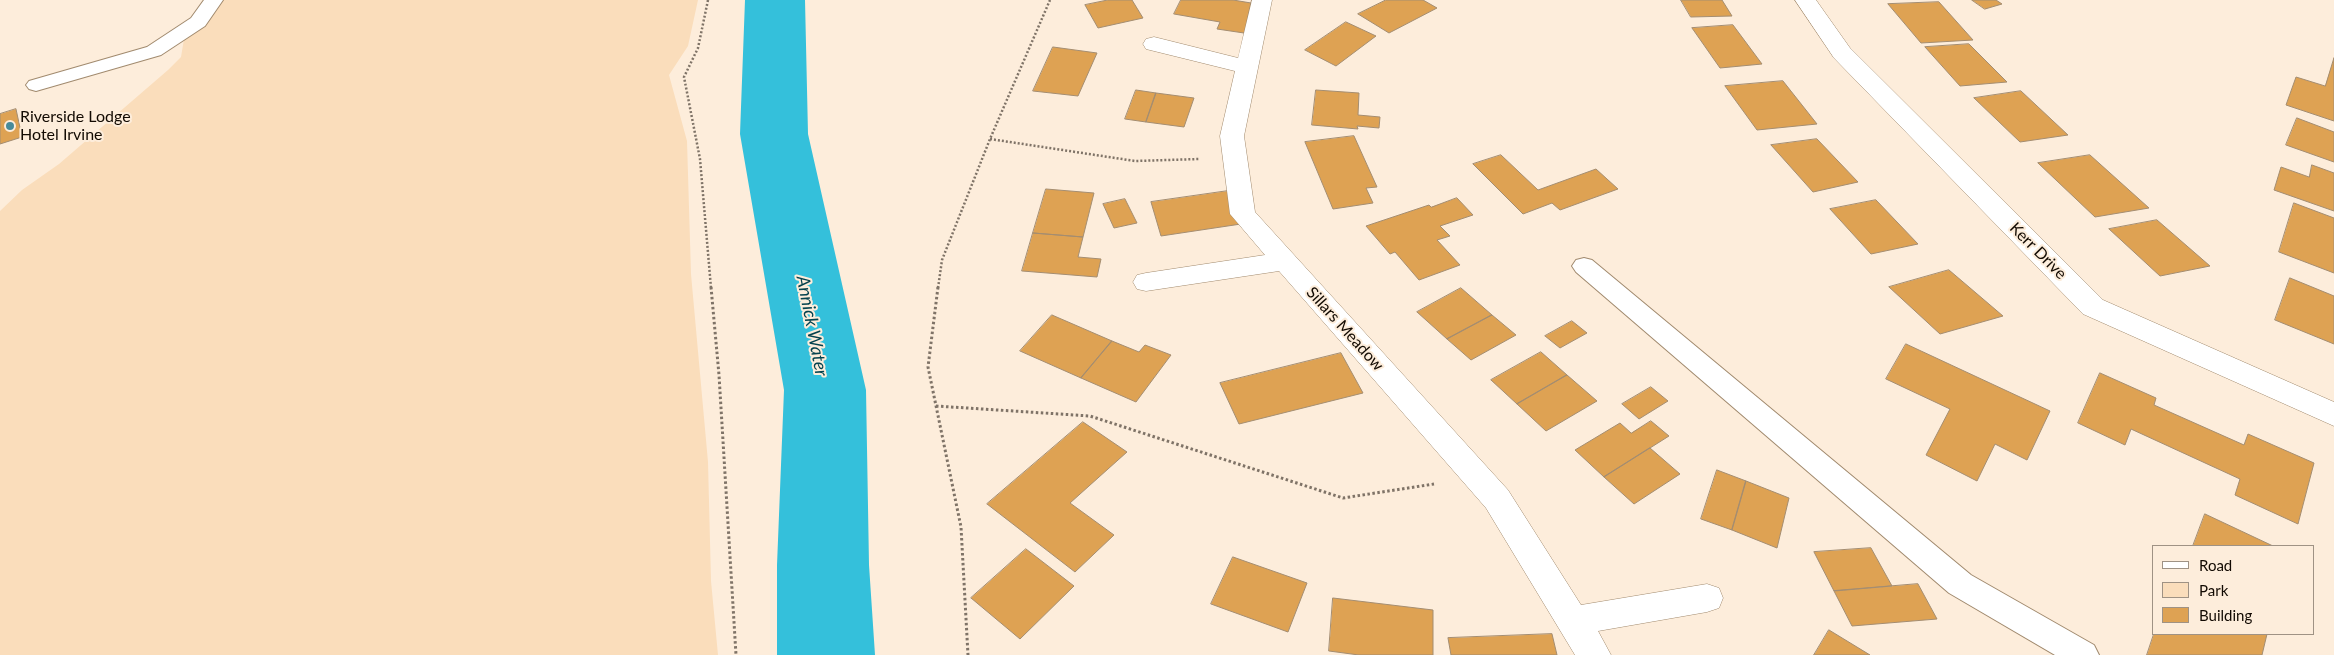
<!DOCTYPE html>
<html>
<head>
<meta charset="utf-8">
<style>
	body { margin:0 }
	#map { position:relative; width:2334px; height:655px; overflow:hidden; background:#fdeddb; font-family:Lato,sans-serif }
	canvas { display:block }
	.legend { position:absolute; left:2152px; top:545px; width:162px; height:90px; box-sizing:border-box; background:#fdeddb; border:1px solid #9f9284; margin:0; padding:6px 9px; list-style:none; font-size:15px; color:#120a02 }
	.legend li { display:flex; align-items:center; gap:10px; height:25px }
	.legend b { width:25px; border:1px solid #9f9284 }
</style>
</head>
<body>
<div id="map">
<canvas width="2334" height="655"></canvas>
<ul class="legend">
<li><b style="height:6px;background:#fff"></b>Road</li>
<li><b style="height:14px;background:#faddbb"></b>Park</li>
<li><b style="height:14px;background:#dea253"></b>Building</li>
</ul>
</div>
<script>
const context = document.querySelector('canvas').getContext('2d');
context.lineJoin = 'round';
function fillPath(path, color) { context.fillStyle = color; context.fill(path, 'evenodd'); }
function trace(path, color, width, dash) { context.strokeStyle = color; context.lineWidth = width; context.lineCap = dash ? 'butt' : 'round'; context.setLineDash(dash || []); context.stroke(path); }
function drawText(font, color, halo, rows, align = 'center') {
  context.font = font + ' Lato,sans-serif'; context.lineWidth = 4; context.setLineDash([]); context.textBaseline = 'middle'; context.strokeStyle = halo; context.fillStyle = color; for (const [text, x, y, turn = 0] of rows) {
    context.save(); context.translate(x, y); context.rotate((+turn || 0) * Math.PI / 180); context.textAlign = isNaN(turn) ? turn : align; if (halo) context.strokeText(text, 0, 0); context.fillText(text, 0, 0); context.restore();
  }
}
fillPath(new Path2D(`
	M 212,0 L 698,0 L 688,46 L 669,75 L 687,141 L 691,274 L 708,462 L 711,581 L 718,655 L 0,655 L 0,211 L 22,190 L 59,164 L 168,70 L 181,57 L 184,39 Z`), '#faddbb');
fillPath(new Path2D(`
	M 745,0 L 805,0 L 808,134 L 866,390 L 869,565 L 875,655 L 777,655 L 777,565 L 784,390 L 740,134 Z`), '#34c0db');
const building = new Path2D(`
	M 1108,0 L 1132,0 L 1143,18 L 1098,28 L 1085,5 Z
	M 1181,0 L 1233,0 L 1257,4 L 1244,33 L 1217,29 L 1220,22 L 1174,14 Z
	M 1386,0 L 1423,0 L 1437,8 L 1389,33 L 1358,14 Z
	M 1681,0 L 1722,0 L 1732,16 L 1691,17 Z
	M 1972,0 L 1996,0 L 2002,4 L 1985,9 Z
	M 1939,2 L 1973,40 L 1921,43 L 1888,4 Z
	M 1346,22 L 1376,36 L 1336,66 L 1305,50 Z
	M 1733,25 L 1762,64 L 1720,68 L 1692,28 Z
	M 1969,44 L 2007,82 L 1960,86 L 1925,47 Z
	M 1053,47 L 1097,53 L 1078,96 L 1033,91 Z
	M 2334,58 L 2334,121 L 2286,105 L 2296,77 L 2325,86 Z
	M 1783,81 L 1817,124 L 1757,130 L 1725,86 Z
	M 1136,90 L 1156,93 L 1146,122 L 1125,119 Z
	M 1316,90 L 1359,93 L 1358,115 L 1380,117 L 1379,128 L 1357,126 L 1358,129 L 1312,125 Z
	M 2021,91 L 2068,135 L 2020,142 L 1974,98 Z
	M 1156,93 L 1194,98 L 1184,127 L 1146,122 Z
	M 16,109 L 22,137 L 0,144 L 0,114 Z
	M 2297,118 L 2334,132 L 2334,162 L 2286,145 Z
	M 1354,136 L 1377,187 L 1366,188 L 1373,203 L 1333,209 L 1305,142 Z
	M 1817,139 L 1858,182 L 1813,192 L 1771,145 Z
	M 1501,155 L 1538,190 L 1596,169 L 1618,189 L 1560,210 L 1552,203 L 1523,214 L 1473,164 Z
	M 2090,155 L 2149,208 L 2095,217 L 2038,163 Z
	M 2312,165 L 2334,173 L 2334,211 L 2274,190 L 2281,167 L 2309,177 Z
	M 1046,189 L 1094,193 L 1083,237 L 1033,233 Z
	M 1228,191 L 1241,224 L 1161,236 L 1151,202 Z
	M 1457,198 L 1473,215 L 1440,226 L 1450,236 L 1437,240 L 1460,265 L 1419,280 L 1395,252 L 1390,254 L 1366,226 L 1429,205 L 1431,207 Z
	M 1125,199 L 1137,223 L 1114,228 L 1103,204 Z
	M 1876,200 L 1918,244 L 1871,254 L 1830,209 Z
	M 2294,203 L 2334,218 L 2334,273 L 2279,252 Z
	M 2157,220 L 2210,266 L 2160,276 L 2109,229 Z
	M 1033,233 L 1083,237 L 1078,257 L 1101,259 L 1097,277 L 1022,271 Z
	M 1949,270 L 2003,316 L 1940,334 L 1889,287 Z
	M 2290,278 L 2334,296 L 2334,344 L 2275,320 Z
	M 1461,288 L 1492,315 L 1447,339 L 1417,312 Z
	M 1052,315 L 1112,341 L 1081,378 L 1020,351 Z
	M 1492,315 L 1516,335 L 1471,360 L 1447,339 Z
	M 1572,321 L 1587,333 L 1560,348 L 1545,336 Z
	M 1112,341 L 1139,352 L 1145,345 L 1171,355 L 1136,402 L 1081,378 Z
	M 1906,344 L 2050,411 L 2027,460 L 1995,444 L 1977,481 L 1926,455 L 1950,409 L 1886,379 Z
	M 1541,352 L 1567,375 L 1517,404 L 1491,380 Z
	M 1341,353 L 1363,393 L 1239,424 L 1220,383 Z
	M 2100,373 L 2156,398 L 2154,405 L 2244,445 L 2248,434 L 2314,463 L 2298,524 L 2235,495 L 2240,479 L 2131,429 L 2125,445 L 2078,423 Z
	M 1567,375 L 1597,401 L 1546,431 L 1517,404 Z
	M 1651,387 L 1668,401 L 1639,419 L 1622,404 Z
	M 1651,421 L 1669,436 L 1604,477 L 1575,450 L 1620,423 L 1631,433 Z
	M 1083,422 L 1127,452 L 1070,503 L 1114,535 L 1075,572 L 987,504 Z
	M 1650,448 L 1680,474 L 1634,504 L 1604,477 Z
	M 1717,470 L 1746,481 L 1732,530 L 1701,519 Z
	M 1746,481 L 1789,498 L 1777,548 L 1732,530 Z
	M 2205,514 L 2273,546 L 2193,546 Z
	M 1871,548 L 1892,586 L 1834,591 L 1814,552 Z
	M 1026,549 L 1074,586 L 1020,639 L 971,598 Z
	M 1233,557 L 1307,583 L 1288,632 L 1211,604 Z
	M 1918,584 L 1937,619 L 1852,626 L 1834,591 Z
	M 1333,598 L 1433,610 L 1433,655 L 1359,655 L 1329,651 Z
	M 1829,630 L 1870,655 L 1814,655 Z
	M 1552,634 L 1557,655 L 1451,655 L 1448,638 Z
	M 2154,634 L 2267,634 L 2262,655 L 2147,655 Z`);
fillPath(building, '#dea253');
trace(building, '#a48d71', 1);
const lane = new Path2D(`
	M 204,0 L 223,0 L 205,26 L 161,55 L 36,91 L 29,89 L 26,85 L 29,81 L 147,47 L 191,18 Z
	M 1584,258 L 1592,260 L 1971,575 L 2094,645 L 2099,655 L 2055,655 L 1949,593 L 1576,272 L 1572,266 L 1576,260 Z`);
const street = new Path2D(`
	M 1252,0 L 1272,0 L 1244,136 L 1255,212 L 1508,490 L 1581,605 L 1707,584 L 1719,588 L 1723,598 L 1719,608 L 1707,612 L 1598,631 L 1611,655 L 1575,655 L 1486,508 L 1279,271 L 1146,291 L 1137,289 L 1133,282 L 1137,275 L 1146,273 L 1265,255 L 1230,214 L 1220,136 L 1235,71 L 1146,49 L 1143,44 L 1146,39 L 1154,37 L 1238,58 Z
	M 1795,0 L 1816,0 L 1850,48 L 2103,300 L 2334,402 L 2334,426 L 2083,314 L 1834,58 Z`);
trace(lane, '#a18a6e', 2);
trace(street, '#a18a6e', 1);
trace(new Path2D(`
	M 708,0 L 698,48 L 684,77 L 700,159 L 711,288
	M 990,139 L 1135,161 L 1200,159
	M 938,288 L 942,260 L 990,139 L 1050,0`), '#7f7367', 2.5, [2, 2]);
trace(new Path2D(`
	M 711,287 L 719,375 L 736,655
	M 938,287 L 928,367 L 961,527 L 968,655
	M 936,406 L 1090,416 L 1343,498 L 1434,484`), '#7f7367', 3, [2.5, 2.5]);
fillPath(lane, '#fff');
fillPath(street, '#fff');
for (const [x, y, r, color] of [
	[10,126,5,"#488b9a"]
]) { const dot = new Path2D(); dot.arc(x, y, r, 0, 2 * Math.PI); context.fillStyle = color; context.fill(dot); trace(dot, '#fdeddb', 2); }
drawText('16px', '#120a02', '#fdeddb', [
	["Riverside Lodge",20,117],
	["Hotel Irvine",20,135]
], 'left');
drawText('16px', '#120a02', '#fdeddb', [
	["Kerr Drive",2038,251,45],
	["Sillars Meadow",1345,329,48]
]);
drawText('italic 18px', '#04424e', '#fdeddb', [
	["Annick Water",812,326,79]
]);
</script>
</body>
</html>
